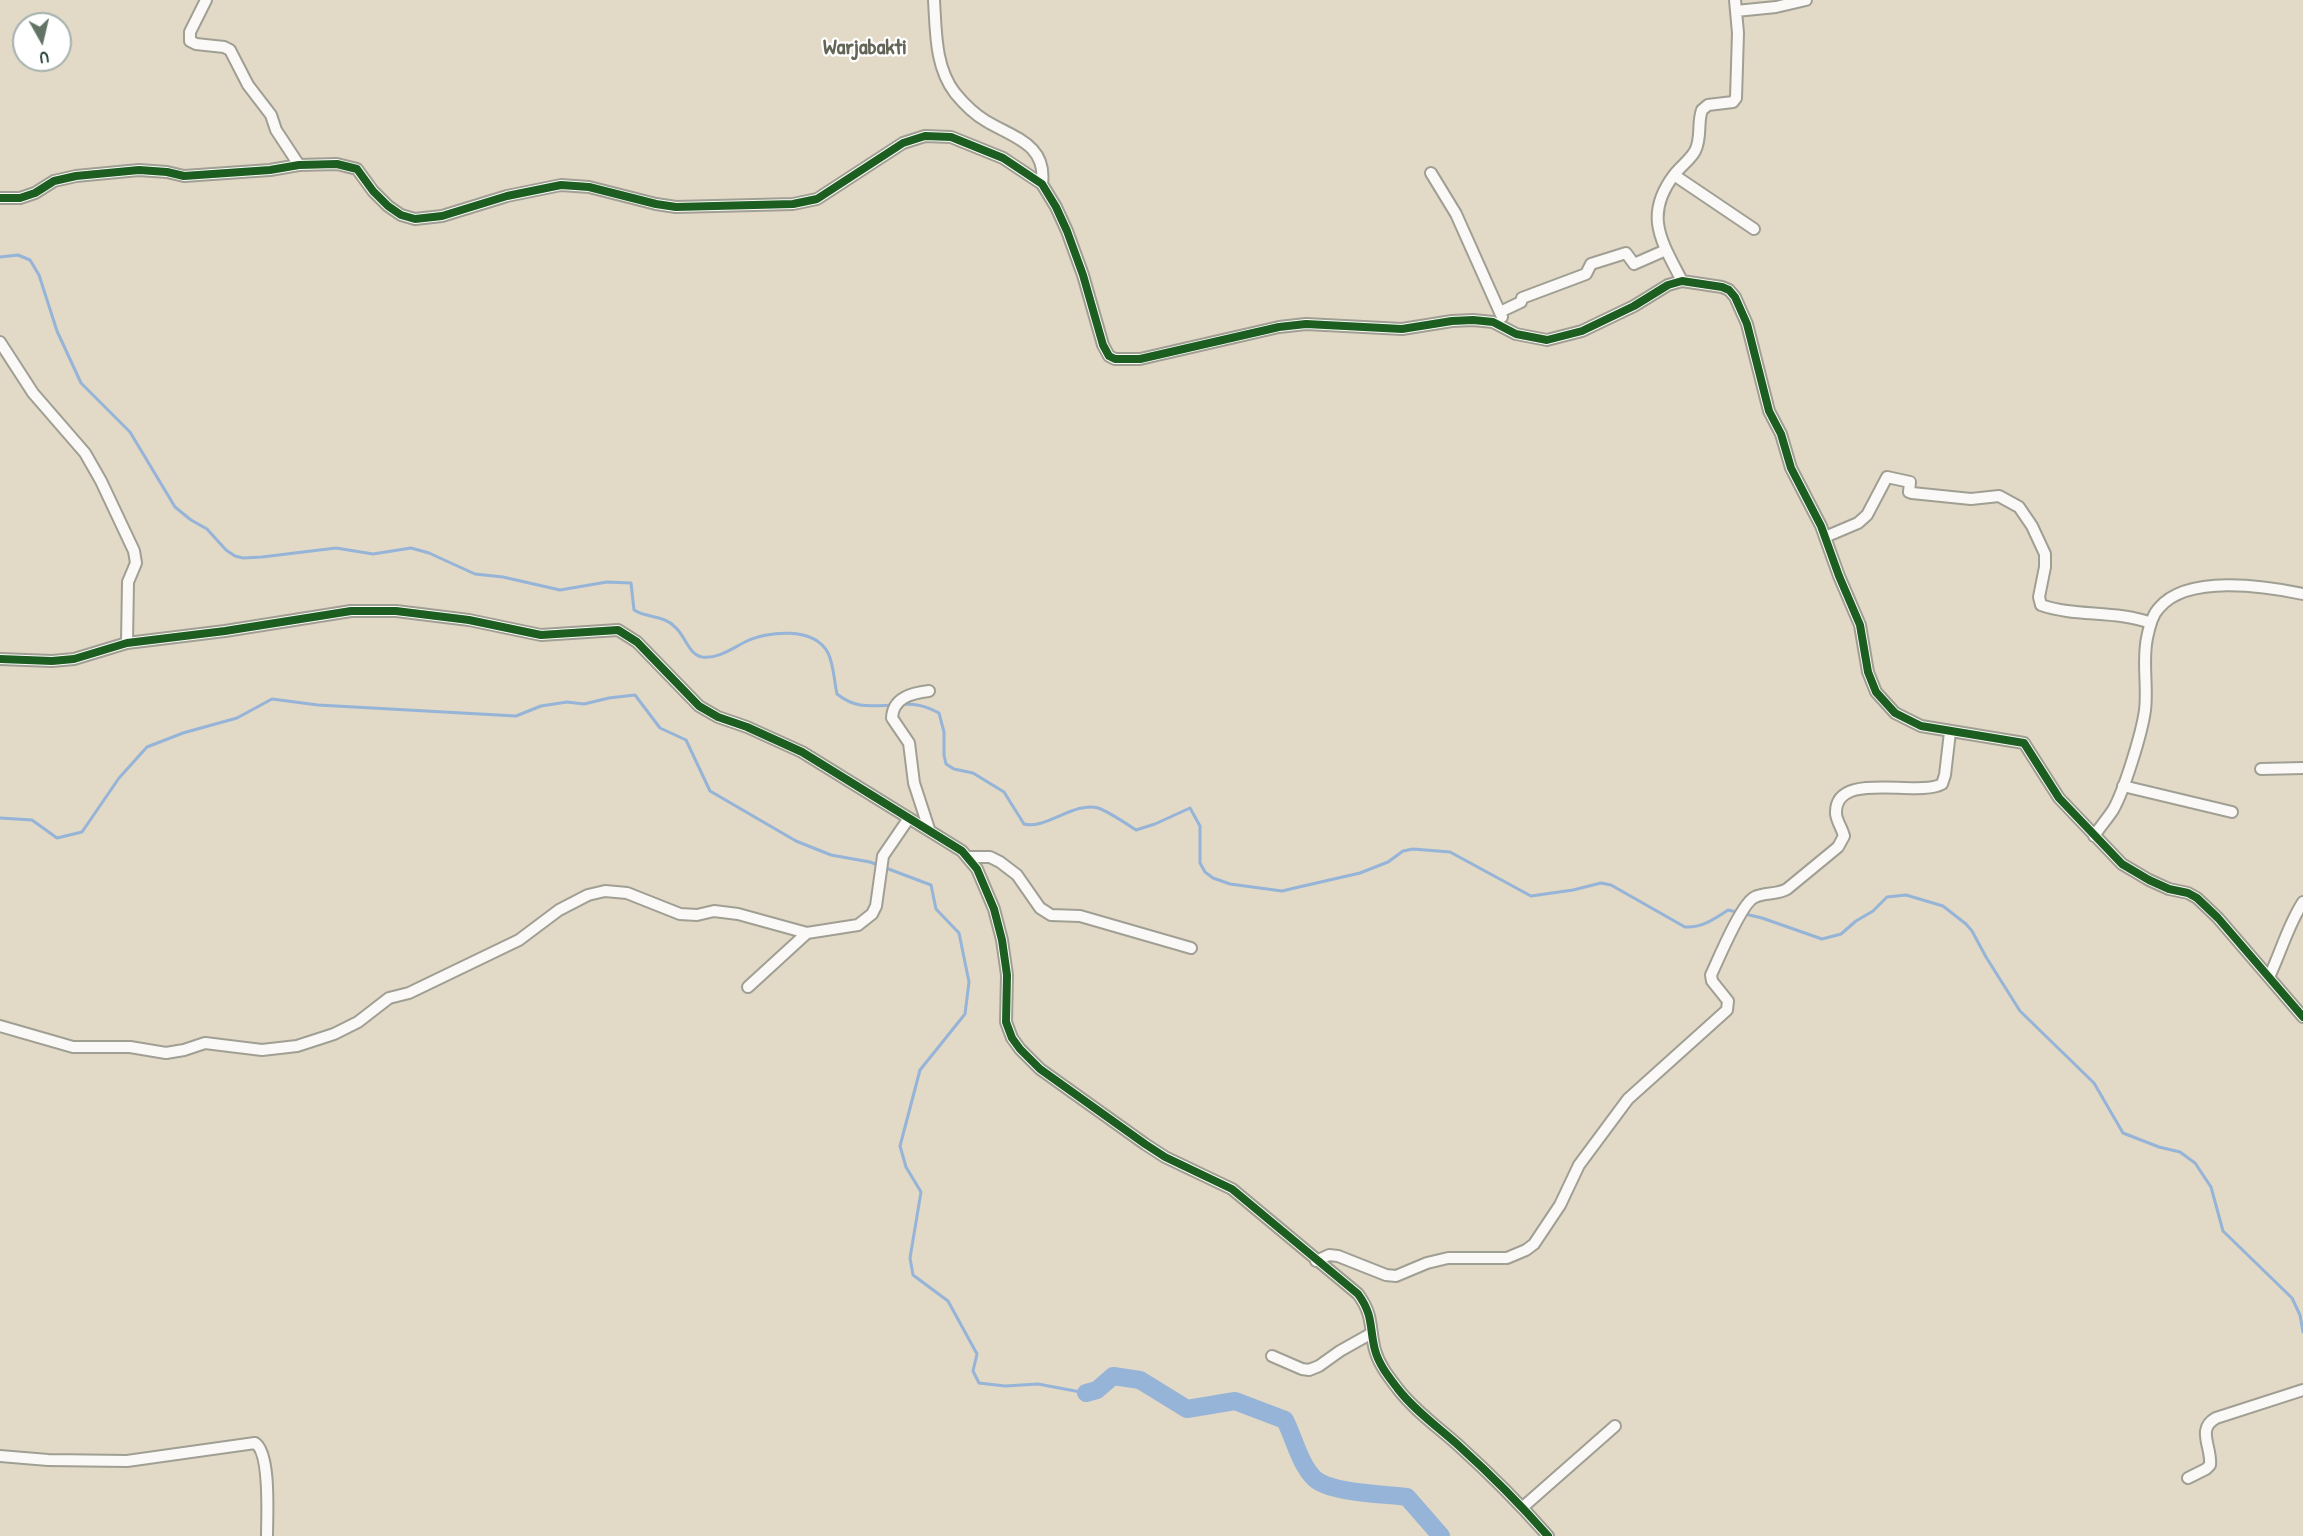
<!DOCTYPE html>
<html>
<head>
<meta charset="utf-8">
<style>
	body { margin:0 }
	#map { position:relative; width:2303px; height:1536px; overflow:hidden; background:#e2d9c7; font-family:"Patrick Hand",sans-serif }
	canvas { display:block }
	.north { position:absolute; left:12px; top:12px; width:60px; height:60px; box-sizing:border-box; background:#fff; border:2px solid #a5b1ae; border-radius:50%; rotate:172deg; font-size:16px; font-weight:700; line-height:24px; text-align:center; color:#1f3d34 }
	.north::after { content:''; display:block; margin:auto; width:21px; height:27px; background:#637467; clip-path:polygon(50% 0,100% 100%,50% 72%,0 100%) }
</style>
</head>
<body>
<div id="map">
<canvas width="2303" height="1536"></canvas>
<div class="north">U</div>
</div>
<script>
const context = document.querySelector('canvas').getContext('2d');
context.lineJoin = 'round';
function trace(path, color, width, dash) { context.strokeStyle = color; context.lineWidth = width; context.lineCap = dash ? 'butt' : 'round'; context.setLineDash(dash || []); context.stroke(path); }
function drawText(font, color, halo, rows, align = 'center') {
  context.font = font + ' "Patrick Hand",sans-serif'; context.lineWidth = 4.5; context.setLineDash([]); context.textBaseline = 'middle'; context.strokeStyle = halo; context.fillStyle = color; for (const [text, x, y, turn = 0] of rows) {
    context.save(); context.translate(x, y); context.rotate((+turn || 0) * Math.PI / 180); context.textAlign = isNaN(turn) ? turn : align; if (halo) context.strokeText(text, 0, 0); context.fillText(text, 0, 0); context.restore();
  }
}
trace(new Path2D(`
	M 0,257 L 18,255 L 30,260 L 39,275 L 57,331 L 81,383 L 130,432 L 175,507 L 191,520 L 207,529 L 226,550 L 235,556 L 243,558 L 262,557 L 336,548 L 373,554 L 411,548 L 429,553 L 475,574 L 503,577 L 560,590 L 607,582 L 631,583 L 634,610 C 646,618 664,615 675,627 C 685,635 688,654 702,657 C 718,659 731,649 745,642 C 767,631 814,626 828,653 C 834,665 834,681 837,694 C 856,709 870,706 893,705
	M 903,704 C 917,704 926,706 939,713 L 944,732 L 944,755 L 946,764 L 954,769 L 973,773 L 1004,792 L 1024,824 C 1045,830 1075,801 1098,808 C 1107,811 1127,824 1136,830 L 1155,824 L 1190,808 L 1200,826 L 1200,863 L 1205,872 L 1213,878 L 1230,884 L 1282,891 L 1299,887 L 1360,873 L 1388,862 L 1403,851 L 1413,849 L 1450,852 L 1531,896 L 1573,890 L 1601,883 L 1611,885 L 1685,927 C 1702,928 1714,919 1728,910 L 1762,918 L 1822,939 L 1841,934 L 1856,921 L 1873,911 L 1887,897 L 1906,895 L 1943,906 L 1966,924 L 1972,931 L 1986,957 L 2020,1011 L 2094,1083 L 2123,1133 L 2159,1147 L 2180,1152 L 2195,1163 L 2211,1187 L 2223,1231 L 2292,1298 L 2300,1315 L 2303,1332
	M 0,818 L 32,820 L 57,838 L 82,832 L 119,778 L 147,747 L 183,733 L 237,718 L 272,699 L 318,705 L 516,716 L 541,706 L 567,702 L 584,704 L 609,698 L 635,695 L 660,728 L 686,740 L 710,791 L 796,841 L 831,855 L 870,862 L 931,885 L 936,909 L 959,933 L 969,982 L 965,1014 L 920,1070 L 900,1146 L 906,1167 L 921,1192 L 910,1258 L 913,1275 L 948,1301 L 977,1354 L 973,1371 L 979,1383 L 1005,1386 L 1038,1384 L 1086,1393`), '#95b4d7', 3);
trace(new Path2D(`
	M 1086,1393 L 1097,1390 L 1113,1376 L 1140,1380 L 1187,1409 L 1235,1401 L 1285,1420 C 1294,1438 1300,1465 1315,1479 C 1331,1493 1384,1494 1407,1497 L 1441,1536`), '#95b4d7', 18);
const minor = new Path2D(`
	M 206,0 L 190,32 L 190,41 L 196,44 L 224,47 L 230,50 L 248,85 L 271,115 L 276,130 L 299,165
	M 934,0 C 936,32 935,67 955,93 C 964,104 974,114 986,121 C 1014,138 1047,144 1042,184
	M 1736,11 L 1776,7 L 1806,0
	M 1431,173 L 1456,214 L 1502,317
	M 1674,175 L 1754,229
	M 0,198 L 20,198 L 35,193 L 54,181 L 76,176 L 139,170 L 167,172 L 184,176 L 270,170 L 299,165 L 337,164 L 357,169 L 373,191 L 388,206 L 401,215 L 415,219 L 442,216 L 507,196 L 561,185 L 589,187 L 656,204 L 676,207 L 793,204 L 817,199 L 903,143 L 925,136 L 951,137 L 1003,158 L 1042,184 L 1056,207 L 1067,231 L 1083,275 L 1103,345 L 1109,356 L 1115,359 L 1140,359 L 1279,327 L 1306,324 L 1402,329 L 1452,321 L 1473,320 L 1493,322 L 1516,334 L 1547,340 L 1582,331 L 1634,306 L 1668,285 L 1682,281 L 1722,287 L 1729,290 L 1735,297 L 1747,324 L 1769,411 L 1781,434 L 1791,468 L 1821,526 L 1839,576 L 1860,625 L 1868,672 L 1876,692 L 1895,713 L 1921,726 L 2024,743 L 2059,798 L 2122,864 L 2149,880 L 2169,889 L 2188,893 L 2197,898 L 2218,918 L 2303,1017
	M 1682,281 C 1662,242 1643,216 1674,175 C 1680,167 1690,160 1695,151 C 1702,138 1697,123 1702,110 L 1708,105 L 1733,102 L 1736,98 L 1738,33 L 1735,0
	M 1500,312 L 1521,302 L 1522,298 L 1586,274 L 1591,264 L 1626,253 L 1634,264 L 1666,250
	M 0,342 L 33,393 L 85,453 L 101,481 L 134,551 L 136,563 L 128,582 L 127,643
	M 1825,537 L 1858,523 L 1867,515 L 1887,477 L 1910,482 L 1909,492 L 1912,493 L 1971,499 L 1999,496 L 2019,507 L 2032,526 L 2045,554 L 2045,567 L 2039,597 L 2041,605 C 2075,617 2115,610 2151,623
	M 0,659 L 52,661 L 74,659 L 127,643 L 225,631 L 351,611 L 396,611 L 469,620 L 541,635 L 618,630 L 637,642 L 699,706 L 718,717 L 747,727 L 802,752 L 962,851 L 977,869 L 994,909 L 1002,940 L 1007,975 L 1006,1022 L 1012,1038 L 1020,1049 L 1040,1069 L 1145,1144 L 1165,1157 L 1232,1189 L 1358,1294 C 1374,1316 1369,1327 1375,1350 C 1379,1365 1389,1377 1398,1389 C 1415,1411 1438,1427 1458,1445 C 1490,1474 1520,1504 1548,1536
	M 929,691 C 911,693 893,698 892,718 L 909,743 L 914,783 L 929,829
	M 2261,769 L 2303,768
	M 2123,786 L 2232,812
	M 2094,836 C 2100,827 2107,819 2113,810 C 2124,791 2142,733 2145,710 C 2148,686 2142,662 2147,638 C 2149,628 2152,615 2159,608 C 2187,574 2265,586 2303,594
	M 968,857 L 990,857 L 1000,862 L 1017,875 L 1040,908 L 1051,915 L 1080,916 L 1191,948
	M 2269,977 C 2281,952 2288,925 2303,902
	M 748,987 L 807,933
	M 0,1026 L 73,1047 L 130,1047 L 166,1053 L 184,1050 L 205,1043 L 262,1050 L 297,1046 L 334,1034 L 358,1022 L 389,998 L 409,993 L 519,940 L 559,910 L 588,895 L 605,891 L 627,893 L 680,914 L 697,915 L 714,911 L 738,914 L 807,933 L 858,925 L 872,914 L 876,906 L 883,856 L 909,818
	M 1316,1261 L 1329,1255 L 1338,1256 L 1386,1275 L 1396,1276 L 1427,1263 L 1448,1258 L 1507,1258 L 1526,1250 L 1534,1244 L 1560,1205 L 1579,1165 L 1628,1099 L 1727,1010 L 1728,1001 L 1712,981 L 1711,975 C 1718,960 1742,902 1755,897 C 1765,892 1777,895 1787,889 L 1838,847 L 1844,836 C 1842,828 1837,822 1836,814 C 1834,769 1917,798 1942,784 L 1945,775 L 1950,732
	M 1272,1356 L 1302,1369 L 1309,1370 L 1319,1366 L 1340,1351 L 1372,1333
	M 0,1456 L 48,1460 L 127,1461 L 255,1443 C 271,1453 267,1517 267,1536
	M 2188,1478 L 2206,1469 L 2210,1465 C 2212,1447 2196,1429 2216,1418 L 2303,1390
	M 1523,1507 L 1615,1426`);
trace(minor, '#a09f93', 14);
trace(minor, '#fbf9f7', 10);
trace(new Path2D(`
	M 0,198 L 20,198 L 35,193 L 54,181 L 76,176 L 139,170 L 167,172 L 184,176 L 270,170 L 299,165 L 337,164 L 357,169 L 373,191 L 388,206 L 401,215 L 415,219 L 442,216 L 507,196 L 561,185 L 589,187 L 656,204 L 676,207 L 793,204 L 817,199 L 903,143 L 925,136 L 951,137 L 1003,158 L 1042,184 L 1056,207 L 1067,231 L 1083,275 L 1103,345 L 1109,356 L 1115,359 L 1140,359 L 1279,327 L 1306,324 L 1402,329 L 1452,321 L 1473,320 L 1493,322 L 1516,334 L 1547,340 L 1582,331 L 1634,306 L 1668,285 L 1682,281 L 1722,287 L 1729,290 L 1735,297 L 1747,324 L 1769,411 L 1781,434 L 1791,468 L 1821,526 L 1839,576 L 1860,625 L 1868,672 L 1876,692 L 1895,713 L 1921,726 L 2024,743 L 2059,798 L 2122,864 L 2149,880 L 2169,889 L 2188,893 L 2197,898 L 2218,918 L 2303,1017
	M 0,659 L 52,661 L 74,659 L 127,643 L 225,631 L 351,611 L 396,611 L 469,620 L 541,635 L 618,630 L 637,642 L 699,706 L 718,717 L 747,727 L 802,752 L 962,851 L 977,869 L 994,909 L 1002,940 L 1007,975 L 1006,1022 L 1012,1038 L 1020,1049 L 1040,1069 L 1145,1144 L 1165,1157 L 1232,1189 L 1358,1294 C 1374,1316 1369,1327 1375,1350 C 1379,1365 1389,1377 1398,1389 C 1415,1411 1438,1427 1458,1445 C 1490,1474 1520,1504 1548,1536`), '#1b5e20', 8);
drawText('bold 22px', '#626558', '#fff', [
	["Warjabakti",865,48]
]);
</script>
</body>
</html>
